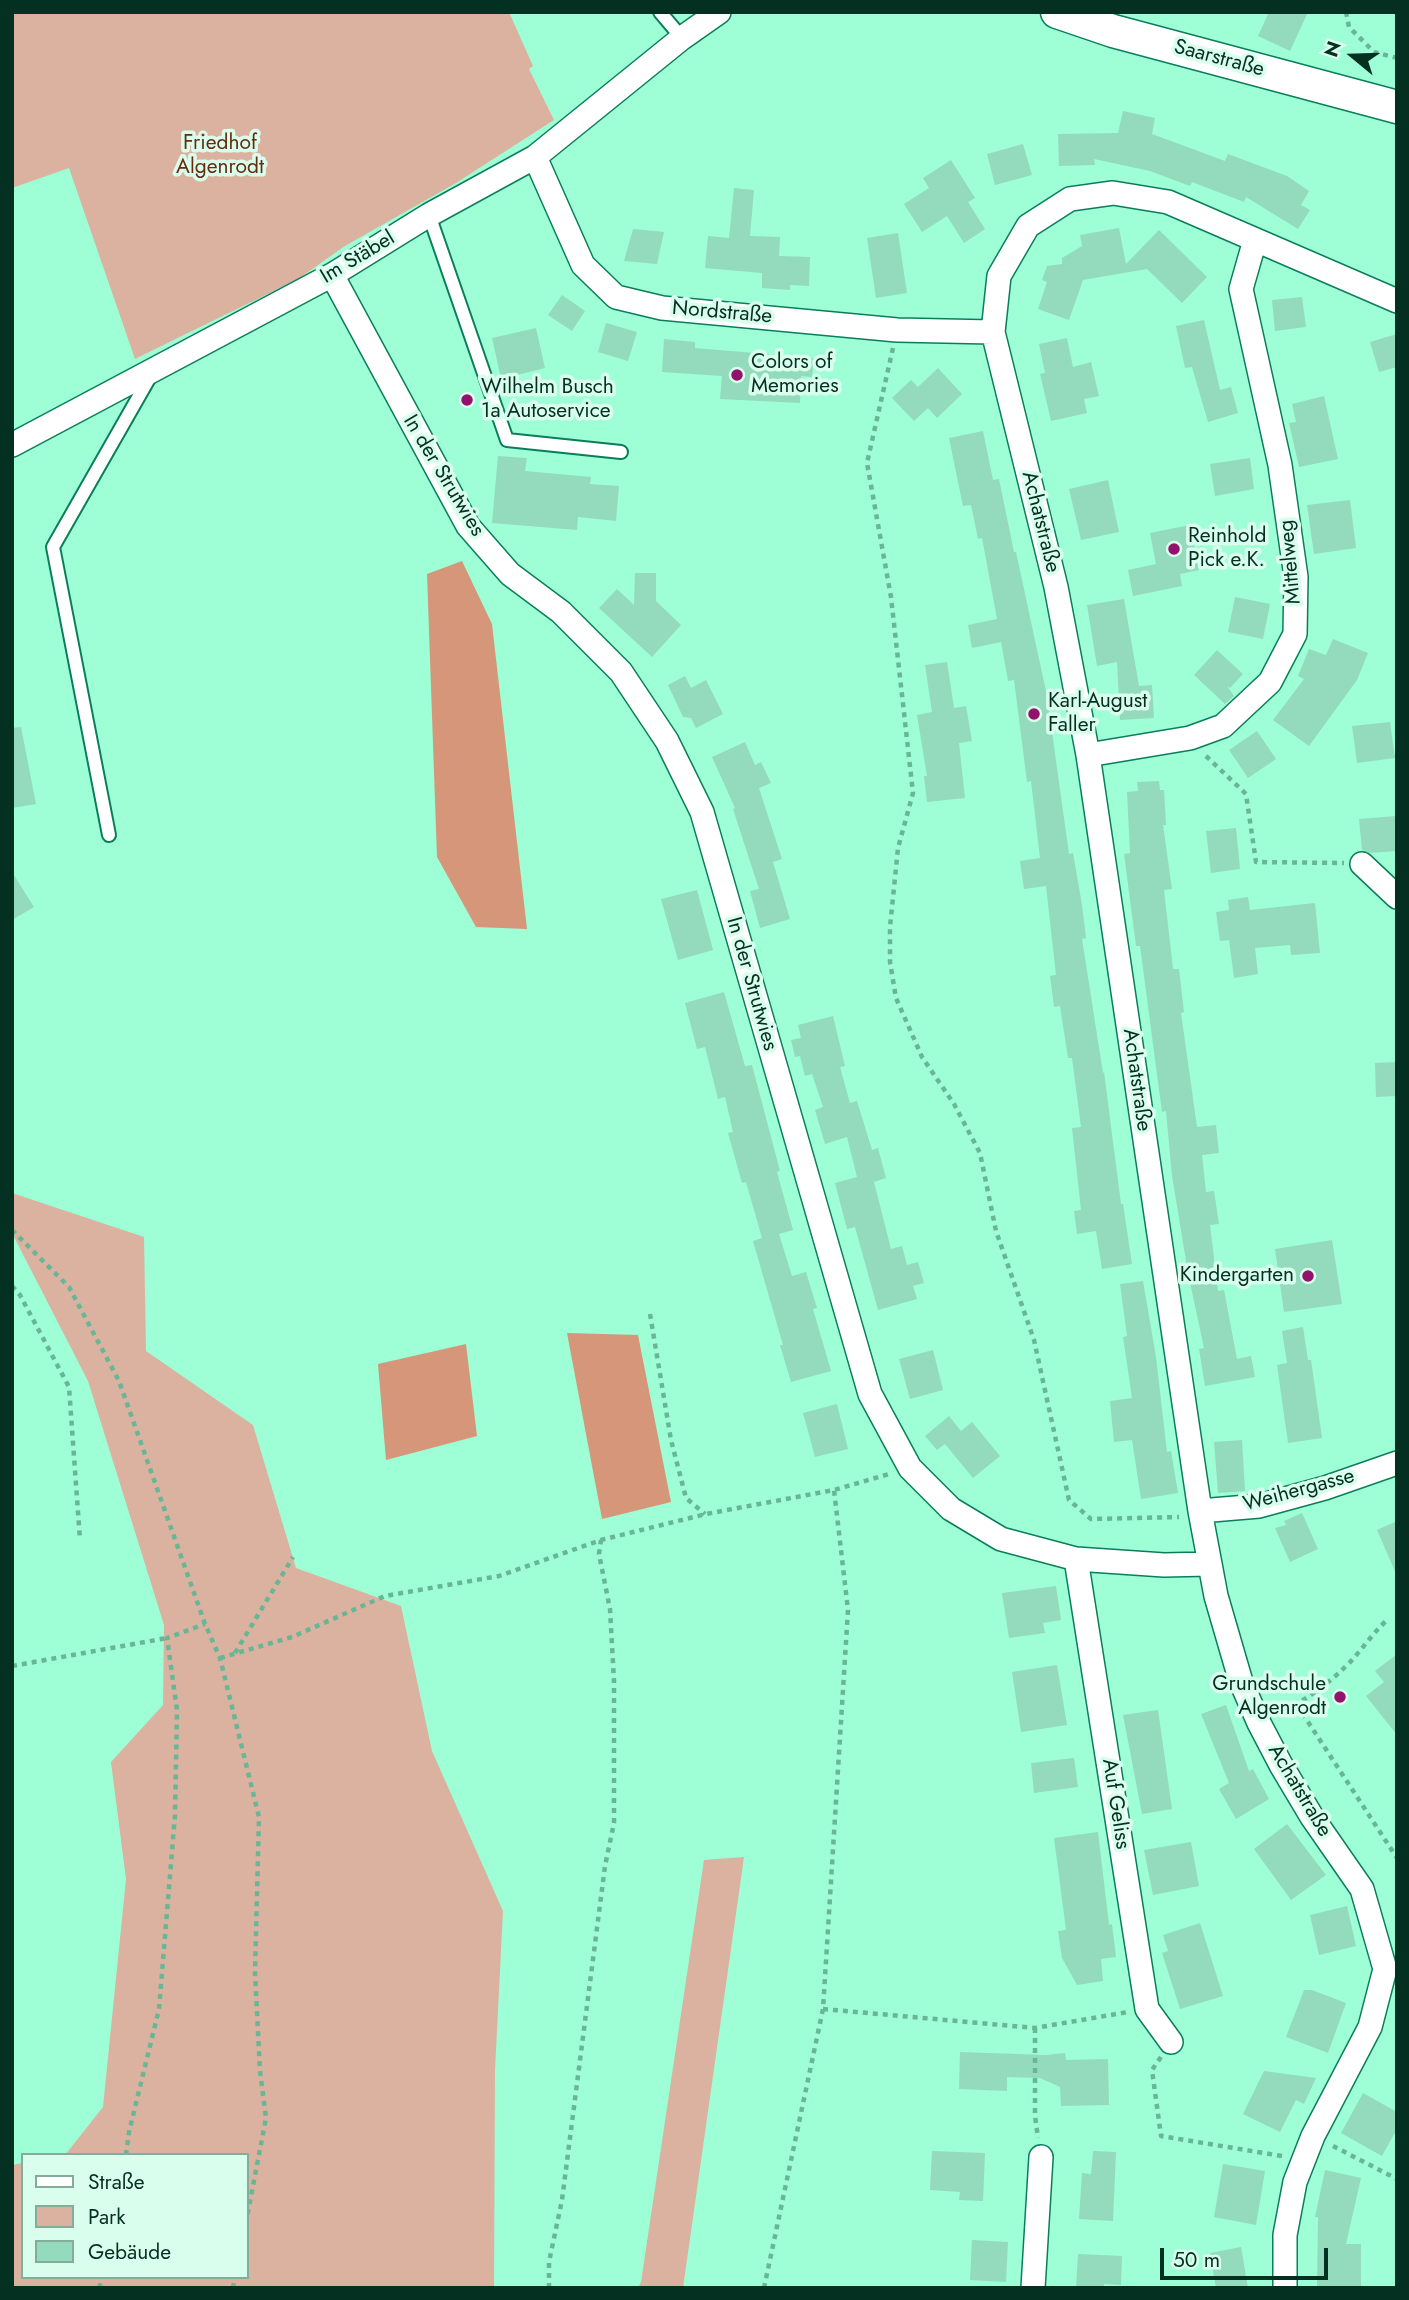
<!DOCTYPE html>
<html>
<head>
<meta charset="utf-8">
<style>
	body { margin:0 }
	#map { position:relative; width:1409px; height:2300px; overflow:hidden; background:#9efed5; font-family:Jost,sans-serif }
	canvas { display:block }
	.frame { position:absolute; inset:0; border:14px solid #043021; pointer-events:none }
	.legend { position:absolute; left:21px; top:2153px; width:228px; height:126px; box-sizing:border-box; background:#dafeed; border:2px solid #84ac9b; margin:0; padding:9px 12px; list-style:none; font-size:21px; color:#043021 }
	.legend li { display:flex; align-items:center; gap:14px; height:35px }
	.legend b { width:35px; border:2px solid #84ac9b }
	.north { position:absolute; left:1318px; top:21px; width:70px; height:70px; -webkit-text-stroke:5px #dafeed; paint-order:stroke; rotate:289deg; font-size:19px; font-weight:700; line-height:28px; text-align:center; color:#043021 }
	.north::after { content:''; display:block; margin:auto; width:24px; height:32px; background:#043021; clip-path:polygon(50% 0,100% 100%,50% 72%,0 100%) }
	.scale { position:absolute; left:1160px; top:2248px; width:168px; height:32px; box-sizing:border-box; border:4px solid #043021; border-top:0; padding-left:9px; font-size:21px; line-height:24px; white-space:nowrap; color:#043021; -webkit-text-stroke:5px #dafeed; paint-order:stroke }
</style>
</head>
<body>
<div id="map">
<canvas width="1409" height="2300"></canvas>
<div class="frame"></div>
<ul class="legend">
<li><b style="height:9px;background:#fff"></b>Straße</li>
<li><b style="height:19px;background:#dbb2a0"></b>Park</li>
<li><b style="height:19px;background:#93dbbc"></b>Gebäude</li>
</ul>
<div class="north">N</div>
<div class="scale">50 m</div>
</div>
<script>
const context = document.querySelector('canvas').getContext('2d');
context.lineJoin = 'round';
function fillPath(path, color) { context.fillStyle = color; context.fill(path, 'evenodd'); }
function trace(path, color, width, dash) { context.strokeStyle = color; context.lineWidth = width; context.lineCap = dash ? 'butt' : 'round'; context.setLineDash(dash || []); context.stroke(path); }
function drawText(font, color, halo, rows, align = 'center') {
  context.font = font + ' Jost,sans-serif'; context.lineWidth = 7; context.setLineDash([]); context.textBaseline = 'middle'; context.strokeStyle = halo; context.fillStyle = color; for (const [text, x, y, turn = 0] of rows) {
    context.save(); context.translate(x, y); context.rotate((+turn || 0) * Math.PI / 180); context.textAlign = isNaN(turn) ? turn : align; if (halo) context.strokeText(text, 0, 0); context.fillText(text, 0, 0); context.restore();
  }
}
fillPath(new Path2D(`
	M 12,12 L 509,12 L 533,66 L 529,69 L 554,120 L 456,183 L 345,246 L 298,279 L 135,359 L 69,168 L 12,188 Z
	M 12,1193 L 144,1237 L 146,1351 L 253,1425 L 296,1568 L 401,1606 L 432,1751 L 503,1911 L 495,2070 L 494,2288 L 12,2288 L 12,2165 L 23,2163 L 23,2277 L 247,2277 L 247,2155 L 65,2155 L 103,2107 L 126,1879 L 111,1762 L 163,1705 L 164,1625 L 88,1381 L 12,1233 Z
	M 744,1857 L 683,2288 L 638,2288 L 641,2282 L 704,1860 Z`), '#dbb2a0');
fillPath(new Path2D(`
	M 462,561 L 492,624 L 527,929 L 476,927 L 437,857 L 427,574 Z
	M 567,1333 L 638,1335 L 671,1502 L 602,1519 Z
	M 466,1344 L 477,1436 L 386,1460 L 378,1364 Z`), '#d5967a');
fillPath(new Path2D(`
	M 1269,12 L 1308,12 L 1290,51 L 1258,36 Z
	M 1123,111 L 1155,118 L 1152,134 L 1225,161 L 1228,154 L 1287,176 L 1309,191 L 1301,205 L 1310,210 L 1298,229 L 1246,197 L 1244,202 L 1192,182 L 1190,186 L 1150,171 L 1094,159 L 1095,165 L 1059,166 L 1058,134 L 1118,133 Z
	M 1023,144 L 1032,175 L 995,185 L 987,154 Z
	M 951,160 L 975,198 L 968,202 L 985,229 L 964,243 L 947,216 L 922,232 L 904,204 L 929,188 L 923,178 Z
	M 734,188 L 754,190 L 750,236 L 780,237 L 779,256 L 810,257 L 809,286 L 790,285 L 790,290 L 762,288 L 762,273 L 705,268 L 708,236 L 729,238 Z
	M 1119,228 L 1126,264 L 1159,230 L 1207,277 L 1182,303 L 1147,269 L 1083,280 L 1069,320 L 1038,309 L 1047,282 L 1042,280 L 1047,266 L 1062,264 L 1062,258 L 1082,246 L 1080,235 Z
	M 633,229 L 664,232 L 657,264 L 624,261 Z
	M 898,233 L 907,293 L 876,298 L 867,238 Z
	M 562,295 L 585,311 L 572,331 L 548,315 Z
	M 1302,297 L 1306,327 L 1275,331 L 1272,300 Z
	M 1204,320 L 1220,390 L 1231,387 L 1238,413 L 1208,422 L 1192,367 L 1185,368 L 1176,326 Z
	M 606,323 L 637,332 L 628,361 L 598,352 Z
	M 536,328 L 545,368 L 501,379 L 492,338 Z
	M 1397,334 L 1397,367 L 1379,372 L 1370,342 Z
	M 1067,338 L 1073,367 L 1091,362 L 1099,396 L 1084,399 L 1087,413 L 1051,421 L 1040,374 L 1045,373 L 1039,344 Z
	M 664,339 L 695,342 L 695,348 L 814,358 L 812,377 L 801,376 L 800,403 L 720,399 L 722,376 L 662,372 Z
	M 938,368 L 962,394 L 937,418 L 928,408 L 914,421 L 892,398 L 911,380 L 918,387 Z
	M 1324,396 L 1338,459 L 1299,467 L 1289,423 L 1296,422 L 1292,404 Z
	M 983,431 L 993,480 L 999,479 L 1014,552 L 1016,552 L 1047,696 L 1069,854 L 1073,853 L 1082,905 L 1086,938 L 1082,939 L 1103,1073 L 1104,1072 L 1121,1204 L 1123,1204 L 1132,1264 L 1102,1269 L 1096,1231 L 1077,1234 L 1074,1211 L 1081,1210 L 1072,1128 L 1081,1127 L 1072,1058 L 1068,1058 L 1060,1006 L 1054,1007 L 1050,976 L 1056,975 L 1046,886 L 1024,889 L 1020,861 L 1040,858 L 1031,781 L 1027,782 L 1014,680 L 1008,681 L 1001,642 L 972,648 L 968,625 L 997,619 L 982,538 L 978,539 L 971,505 L 963,506 L 949,438 Z
	M 498,456 L 527,458 L 525,471 L 591,477 L 590,484 L 619,486 L 616,521 L 578,517 L 577,530 L 492,523 Z
	M 1250,458 L 1254,489 L 1215,496 L 1210,464 Z
	M 1108,480 L 1119,532 L 1081,540 L 1069,489 Z
	M 1350,500 L 1356,548 L 1314,554 L 1307,505 Z
	M 1190,525 L 1199,570 L 1180,574 L 1182,586 L 1133,596 L 1128,570 L 1156,564 L 1150,533 Z
	M 635,573 L 656,573 L 656,601 L 681,625 L 652,657 L 599,608 L 617,589 L 634,605 Z
	M 1235,597 L 1270,604 L 1263,639 L 1228,632 Z
	M 1124,599 L 1139,686 L 1152,685 L 1154,718 L 1120,720 L 1117,662 L 1097,666 L 1087,605 Z
	M 1333,639 L 1368,653 L 1357,680 L 1309,746 L 1273,720 L 1304,679 L 1298,676 L 1309,649 L 1326,655 Z
	M 1217,650 L 1243,674 L 1230,688 L 1227,686 L 1234,696 L 1225,704 L 1194,675 Z
	M 947,662 L 954,708 L 966,706 L 972,741 L 959,743 L 965,798 L 927,802 L 924,776 L 927,776 L 917,715 L 932,712 L 925,665 Z
	M 685,676 L 691,688 L 706,680 L 723,714 L 696,728 L 691,718 L 683,717 L 668,685 Z
	M 1390,722 L 1395,758 L 1357,763 L 1352,726 Z
	M 21,727 L 36,804 L 12,808 L 12,728 Z
	M 1257,731 L 1276,759 L 1248,778 L 1229,750 Z
	M 745,742 L 755,765 L 761,762 L 771,783 L 759,788 L 782,859 L 773,862 L 790,919 L 760,928 L 750,891 L 759,889 L 733,809 L 735,808 L 712,757 Z
	M 1159,781 L 1160,790 L 1164,790 L 1166,825 L 1163,825 L 1172,889 L 1164,890 L 1173,969 L 1179,969 L 1184,1012 L 1181,1013 L 1197,1127 L 1216,1125 L 1219,1153 L 1202,1155 L 1206,1192 L 1214,1191 L 1219,1224 L 1210,1225 L 1218,1291 L 1224,1290 L 1237,1359 L 1251,1356 L 1255,1377 L 1205,1386 L 1199,1349 L 1204,1348 L 1188,1273 L 1172,1176 L 1166,1111 L 1162,1112 L 1140,946 L 1136,946 L 1124,854 L 1130,853 L 1127,792 L 1138,791 L 1137,782 Z
	M 1396,816 L 1397,851 L 1370,853 L 1362,850 L 1359,819 Z
	M 1236,828 L 1240,869 L 1211,873 L 1206,831 Z
	M 12,872 L 34,907 L 12,920 Z
	M 697,890 L 713,950 L 678,960 L 661,899 Z
	M 1248,897 L 1250,910 L 1315,903 L 1320,953 L 1291,955 L 1290,945 L 1255,948 L 1258,974 L 1234,978 L 1229,940 L 1220,941 L 1216,912 L 1229,910 L 1228,900 Z
	M 724,992 L 745,1066 L 752,1065 L 780,1171 L 777,1172 L 793,1230 L 779,1234 L 792,1276 L 806,1272 L 817,1308 L 813,1309 L 831,1371 L 791,1382 L 780,1345 L 783,1345 L 753,1241 L 762,1238 L 746,1182 L 742,1183 L 728,1133 L 733,1132 L 725,1097 L 718,1099 L 705,1047 L 697,1049 L 685,1003 Z
	M 833,1016 L 845,1066 L 840,1067 L 850,1103 L 857,1101 L 872,1150 L 878,1148 L 886,1178 L 874,1182 L 891,1249 L 902,1246 L 907,1265 L 918,1262 L 924,1283 L 913,1286 L 917,1299 L 878,1310 L 855,1227 L 847,1229 L 835,1183 L 857,1177 L 847,1137 L 825,1144 L 815,1110 L 823,1107 L 812,1074 L 805,1076 L 800,1056 L 795,1057 L 791,1040 L 801,1038 L 798,1025 Z
	M 1397,1062 L 1397,1096 L 1376,1097 L 1375,1063 Z
	M 1332,1240 L 1342,1304 L 1284,1312 L 1275,1249 Z
	M 1143,1281 L 1156,1357 L 1167,1452 L 1171,1451 L 1178,1493 L 1141,1499 L 1132,1440 L 1114,1442 L 1110,1401 L 1132,1398 L 1123,1337 L 1127,1336 L 1120,1284 Z
	M 1303,1327 L 1308,1360 L 1311,1360 L 1322,1438 L 1288,1443 L 1277,1365 L 1287,1363 L 1282,1331 Z
	M 933,1350 L 943,1390 L 910,1399 L 899,1359 Z
	M 837,1404 L 848,1449 L 815,1457 L 803,1413 Z
	M 949,1416 L 961,1431 L 972,1422 L 1000,1456 L 973,1478 L 945,1444 L 937,1450 L 925,1436 Z
	M 1242,1440 L 1245,1491 L 1218,1493 L 1214,1442 Z
	M 1302,1513 L 1318,1549 L 1290,1562 L 1275,1528 L 1286,1525 L 1284,1521 Z
	M 1397,1521 L 1397,1576 L 1377,1530 Z
	M 1056,1586 L 1061,1620 L 1043,1623 L 1045,1633 L 1009,1638 L 1002,1593 Z
	M 1397,1654 L 1397,1735 L 1366,1696 L 1384,1682 L 1375,1671 Z
	M 1057,1665 L 1067,1725 L 1021,1732 L 1012,1672 Z
	M 1226,1705 L 1249,1771 L 1253,1769 L 1269,1799 L 1236,1819 L 1219,1789 L 1229,1783 L 1201,1714 Z
	M 1158,1710 L 1172,1809 L 1142,1814 L 1123,1715 Z
	M 1074,1758 L 1078,1787 L 1034,1793 L 1031,1763 Z
	M 1287,1824 L 1326,1875 L 1291,1900 L 1254,1849 Z
	M 1098,1832 L 1109,1925 L 1112,1924 L 1116,1957 L 1101,1959 L 1103,1981 L 1077,1985 L 1062,1958 L 1058,1931 L 1066,1930 L 1054,1838 Z
	M 1191,1842 L 1199,1886 L 1153,1895 L 1144,1850 Z
	M 1347,1906 L 1356,1946 L 1319,1955 L 1310,1915 Z
	M 1200,1923 L 1223,1996 L 1180,2009 L 1162,1953 L 1168,1951 L 1163,1935 Z
	M 1304,1990 L 1312,1990 L 1346,2003 L 1328,2053 L 1286,2037 Z
	M 960,2052 L 1046,2055 L 1065,2053 L 1066,2060 L 1108,2059 L 1109,2105 L 1061,2106 L 1060,2087 L 1040,2078 L 1007,2077 L 1007,2091 L 959,2089 Z
	M 1264,2071 L 1316,2078 L 1304,2104 L 1296,2100 L 1280,2132 L 1243,2114 Z
	M 1363,2093 L 1397,2112 L 1397,2129 L 1382,2156 L 1341,2133 Z
	M 932,2151 L 985,2153 L 983,2201 L 959,2200 L 960,2192 L 930,2190 Z
	M 1093,2151 L 1116,2152 L 1113,2221 L 1079,2219 L 1082,2173 L 1091,2174 Z
	M 1223,2164 L 1265,2171 L 1256,2225 L 1214,2217 Z
	M 1325,2170 L 1361,2178 L 1346,2244 L 1361,2244 L 1361,2288 L 1317,2288 L 1318,2217 L 1315,2217 Z
	M 972,2240 L 1008,2242 L 1006,2282 L 970,2280 Z
	M 1241,2247 L 1248,2288 L 1216,2288 L 1210,2253 Z
	M 1078,2254 L 1122,2256 L 1121,2285 L 1104,2284 L 1104,2288 L 1076,2288 Z`), '#93dbbc');
const lane = new Path2D(`
	M 660,12 L 682,38
	M 429,215 L 507,440 L 621,452
	M 109,835 L 53,547 L 151,375`);
const street = new Path2D(`
	M 535,157 L 583,265 L 616,297 L 662,308 L 897,330 L 993,332
	M 332,275 L 468,526 L 510,574 L 561,612 L 621,672 L 667,741 L 702,812 L 870,1394 L 910,1468 L 951,1509 L 1001,1539 L 1076,1559 L 1164,1565 L 1209,1564
	M 12,445 L 332,275 L 429,215 L 535,157 L 682,38 L 719,12
	M 1088,755 L 1190,738 L 1223,726 L 1270,682 L 1295,634 L 1296,577 L 1280,465 L 1241,289 L 1255,240
	M 1362,864 L 1397,897
	M 1200,1511 L 1259,1506 L 1325,1488 L 1397,1463
	M 1076,1559 L 1147,2009 L 1171,2042
	M 1033,2288 L 1041,2157
	M 1285,2288 L 1285,2235 L 1295,2182 L 1313,2136 L 1370,2027 L 1385,1969 L 1362,1889 L 1312,1817 L 1281,1765 L 1259,1723 L 1241,1682 L 1216,1596 L 1200,1511 L 1088,755 L 1056,587 L 993,332 L 999,276 L 1028,226 L 1070,199 L 1113,193 L 1168,202 L 1397,301`);
const secondary = new Path2D(`
	M 1057,12 L 1113,31 L 1397,107`);
trace(lane, '#0a7e5b', 16);
trace(street, '#0a7e5b', 26);
trace(secondary, '#0a7e5b', 35);
trace(new Path2D(`
	M 1346,12 L 1349,27 L 1374,52 L 1397,58
	M 893,348 L 867,463 L 891,597 L 913,793 L 898,848 L 890,927 L 890,962 L 896,998 L 922,1057 L 954,1104 L 980,1153 L 996,1231 L 1034,1340 L 1069,1500 L 1091,1519 L 1179,1517
	M 1206,756 L 1246,794 L 1256,862 L 1344,863
	M 12,1230 L 69,1287 L 119,1381 L 205,1624 L 220,1658 L 259,1817 L 255,1973 L 260,2071 L 266,2118 L 247,2217
	M 12,1286 L 20,1295 L 69,1387 L 80,1540
	M 650,1314 L 671,1440 L 686,1498 L 705,1514
	M 235,1653 L 293,1557
	M 220,1658 L 292,1637 L 385,1596 L 499,1576 L 601,1540 L 706,1514 L 834,1490 L 889,1474
	M 12,1666 L 167,1638
	M 1297,1705 L 1397,1858
	M 1276,1715 C 1301,1703 1326,1686 1345,1667 C 1360,1653 1370,1636 1386,1621
	M 823,2009 L 1035,2028 L 1128,2012
	M 1035,2028 L 1035,2116 L 1038,2138
	M 1161,2057 L 1152,2070 L 1161,2136 L 1282,2156
	M 1333,2146 L 1397,2179
	M 126,2155 L 129,2132 L 159,2009 L 175,1815 L 177,1710 L 167,1638 L 205,1624
	M 99,2288 L 103,2277
	M 233,2288 L 235,2277
	M 549,2288 L 549,2262 L 562,2200 L 605,1866 L 614,1823 L 614,1681 L 610,1609 L 599,1554 L 601,1540
	M 764,2288 L 823,2009 L 848,1610 L 834,1490`), '#68b696', 4.5, [5, 5]);
trace(lane, '#fff', 12);
trace(street, '#fff', 23);
trace(secondary, '#fff', 32);
for (const [x, y, r, color] of [
	[737,375,7,"#94126c"],
	[467,400,7,"#94126c"],
	[1174,549,7,"#94126c"],
	[1034,714,7,"#94126c"],
	[1308,1276,7,"#94126c"],
	[1340,1697,7,"#94126c"]
]) { const dot = new Path2D(); dot.arc(x, y, r, 0, 2 * Math.PI); context.fillStyle = color; context.fill(dot); trace(dot, '#dafeed', 2.5); }
drawText('21px', '#043021', '#dafeed', [
	["Saarstraße",1219,59,15],
	["Im Stäbel",358,258,-31],
	["Nordstraße",722,313,5],
	["In der Strutwies",443,476,59],
	["Achatstraße",1040,522,76],
	["Mittelweg",1291,562,-95],
	["In der Strutwies",751,984,74],
	["Achatstraße",1136,1080,82],
	["Weihergasse",1299,1491,-15],
	["Achatstraße",1299,1791,59],
	["Auf Geliss",1115,1804,81]
]);
drawText('21px', '#652c0d', '#dafeed', [
	["Friedhof",220,144],
	["Algenrodt",220,168]
]);
drawText('21px', '#043021', '#dafeed', [
	["Colors of",751,363],
	["Memories",751,387],
	["Wilhelm Busch",481,388],
	["1a Autoservice",481,412],
	["Reinhold",1188,537],
	["Pick e.K.",1188,561],
	["Karl-August",1048,702],
	["Faller",1048,726],
	["Kindergarten",1294,1276,"right"],
	["Grundschule",1326,1685,"right"],
	["Algenrodt",1326,1709,"right"]
], 'left');
</script>
</body>
</html>
